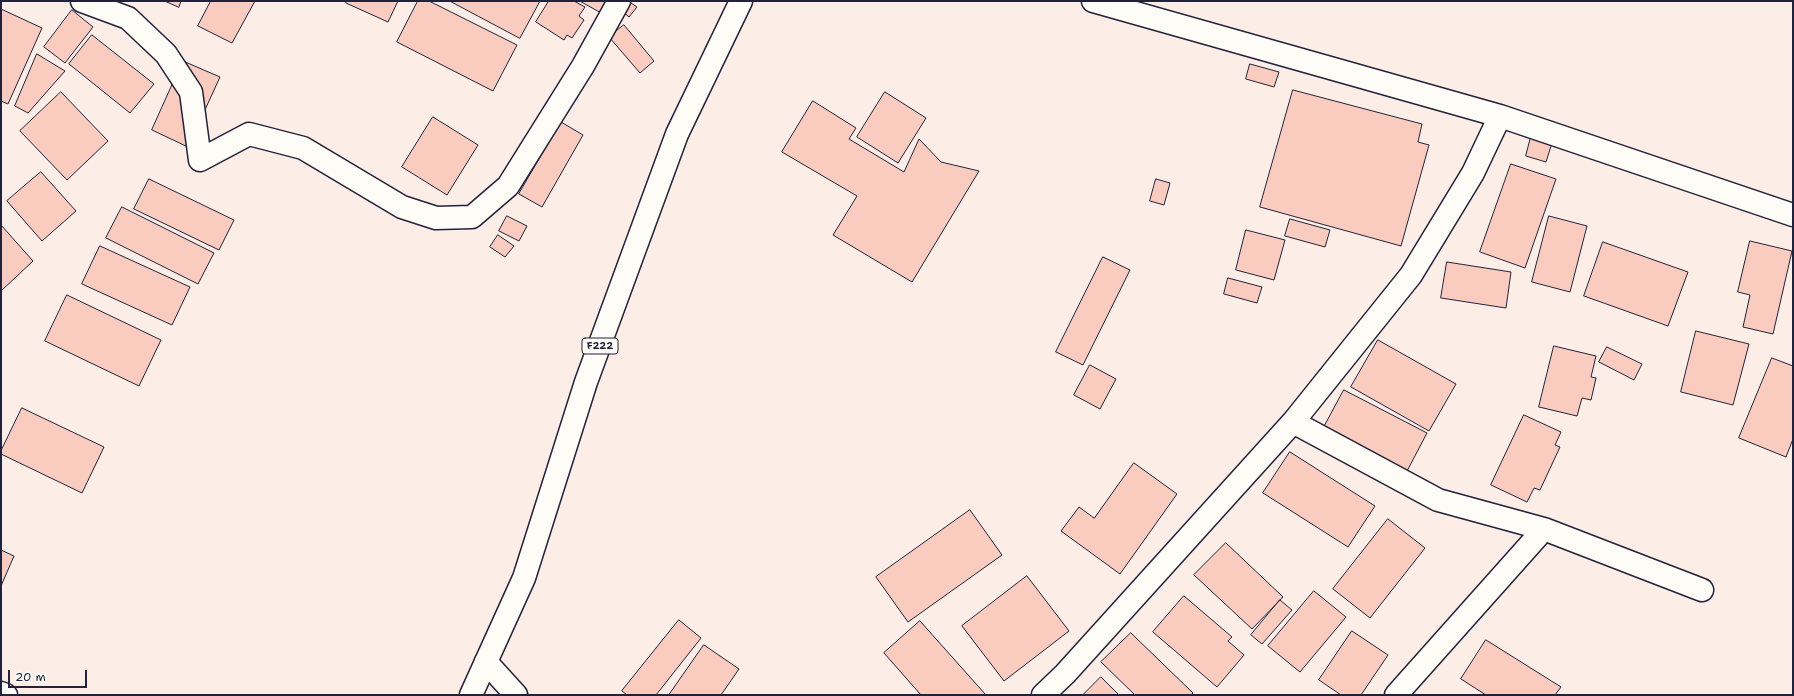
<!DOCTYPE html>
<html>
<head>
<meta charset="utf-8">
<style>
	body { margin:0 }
	#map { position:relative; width:1794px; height:696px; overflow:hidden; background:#fcede6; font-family:"Shantell Sans",sans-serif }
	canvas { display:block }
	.frame { position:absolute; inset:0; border:2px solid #22223b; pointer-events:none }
	.scale { position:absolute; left:8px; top:670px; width:79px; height:18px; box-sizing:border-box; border:2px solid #22223b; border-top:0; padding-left:5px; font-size:12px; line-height:14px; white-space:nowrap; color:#22223b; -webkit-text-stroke:3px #fdfcf7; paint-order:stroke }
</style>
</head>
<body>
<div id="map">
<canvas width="1794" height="696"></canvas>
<div class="frame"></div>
<div class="scale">20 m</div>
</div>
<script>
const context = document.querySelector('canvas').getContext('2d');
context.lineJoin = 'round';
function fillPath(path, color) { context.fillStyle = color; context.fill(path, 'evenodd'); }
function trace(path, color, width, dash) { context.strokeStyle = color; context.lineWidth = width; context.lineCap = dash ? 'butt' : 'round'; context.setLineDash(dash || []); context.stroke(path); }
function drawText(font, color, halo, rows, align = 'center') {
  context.font = font + ' "Shantell Sans",sans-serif'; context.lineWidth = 4; context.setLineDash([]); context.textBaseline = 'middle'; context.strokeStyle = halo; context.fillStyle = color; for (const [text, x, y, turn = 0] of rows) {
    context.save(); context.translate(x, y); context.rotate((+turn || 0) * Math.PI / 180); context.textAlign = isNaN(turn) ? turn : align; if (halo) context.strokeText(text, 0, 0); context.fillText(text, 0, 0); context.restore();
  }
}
const building = new Path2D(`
	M 165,1 L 181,1 L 179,7 Z
	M 211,1 L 255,1 L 232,43 L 198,26 Z
	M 347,1 L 398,1 L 388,22 L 346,3 Z
	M 418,1 L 429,1 L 517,45 L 493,91 L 397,42 Z
	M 450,1 L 540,1 L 520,38 Z
	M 549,1 L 574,1 L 585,7 L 579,16 L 584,20 L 572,38 L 567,35 L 564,40 L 536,22 Z
	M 580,1 L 608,1 L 602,13 Z
	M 631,3 L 637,7 L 629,17 L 623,12 Z
	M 1,9 L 42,28 L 8,104 L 1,101 Z
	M 72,10 L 93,27 L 65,63 L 44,47 Z
	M 624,25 L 654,61 L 640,73 L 609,37 Z
	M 92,35 L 154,84 L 130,113 L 69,64 Z
	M 37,54 L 65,71 L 28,113 L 15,106 Z
	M 183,61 L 220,77 L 188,147 L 152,130 Z
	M 1250,64 L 1279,72 L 1274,87 L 1246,79 Z
	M 1293,90 L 1422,124 L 1418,142 L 1429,145 L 1401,246 L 1260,207 Z
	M 61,92 L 108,141 L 67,180 L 20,131 Z
	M 885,92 L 926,118 L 898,163 L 857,137 Z
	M 813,101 L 856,128 L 849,139 L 904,172 L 919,139 L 941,162 L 979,171 L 912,282 L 833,235 L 857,196 L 782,152 Z
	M 433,117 L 478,145 L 447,195 L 402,167 Z
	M 561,122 L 583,135 L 542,207 L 519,194 Z
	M 1531,137 L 1552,143 L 1546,162 L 1526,156 Z
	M 1511,164 L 1556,179 L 1525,268 L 1480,252 Z
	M 41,172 L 76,211 L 42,241 L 7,201 Z
	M 149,179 L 234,220 L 219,250 L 134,209 Z
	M 1156,179 L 1170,183 L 1164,205 L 1150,201 Z
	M 122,207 L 214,253 L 198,284 L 106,238 Z
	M 507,216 L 527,226 L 519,241 L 499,231 Z
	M 1549,216 L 1587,226 L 1570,292 L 1532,282 Z
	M 1290,219 L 1330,230 L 1325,247 L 1285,236 Z
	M 1,225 L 33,261 L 1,291 Z
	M 1246,230 L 1285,240 L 1274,280 L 1236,270 Z
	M 498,235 L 514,246 L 505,257 L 490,247 Z
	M 1750,241 L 1792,251 L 1773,334 L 1743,327 L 1750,295 L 1738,292 Z
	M 1603,242 L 1688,272 L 1668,326 L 1584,296 Z
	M 100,246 L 190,287 L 172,325 L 82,284 Z
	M 1103,257 L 1130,270 L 1083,365 L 1056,352 Z
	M 1447,262 L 1511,272 L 1506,308 L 1441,298 Z
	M 1228,278 L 1262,287 L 1257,303 L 1224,294 Z
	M 67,295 L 161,340 L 139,386 L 45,341 Z
	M 1696,331 L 1749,344 L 1733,405 L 1681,392 Z
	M 1378,340 L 1456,384 L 1429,431 L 1351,387 Z
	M 1554,346 L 1596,356 L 1591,377 L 1596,378 L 1591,400 L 1582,398 L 1577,416 L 1539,407 Z
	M 1607,347 L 1642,364 L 1634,380 L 1599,362 Z
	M 1772,358 L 1793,366 L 1793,439 L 1786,457 L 1739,438 Z
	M 1090,365 L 1116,379 L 1100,409 L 1074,395 Z
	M 1344,390 L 1427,433 L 1406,473 L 1323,429 Z
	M 22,408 L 104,447 L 82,493 L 1,454 L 1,451 Z
	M 1524,415 L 1561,432 L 1555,445 L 1560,447 L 1540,490 L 1534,488 L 1527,502 L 1491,485 Z
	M 1290,452 L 1375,506 L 1348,547 L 1263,493 Z
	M 1134,463 L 1177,494 L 1120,574 L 1061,531 L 1079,507 L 1094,518 Z
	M 970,510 L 1002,555 L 908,622 L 876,577 Z
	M 1388,519 L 1425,548 L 1370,618 L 1333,589 Z
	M 1226,543 L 1283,597 L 1252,629 L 1194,575 Z
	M 1,550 L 14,556 L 1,586 Z
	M 1027,576 L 1069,631 L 1004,681 L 962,626 Z
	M 1314,591 L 1346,617 L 1300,672 L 1268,646 Z
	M 1184,596 L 1232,637 L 1228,641 L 1244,655 L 1217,687 L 1153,632 Z
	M 1280,600 L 1292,610 L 1262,644 L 1251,635 Z
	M 679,620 L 701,638 L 656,695 L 627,695 L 622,691 Z
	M 920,621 L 986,695 L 921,695 L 884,653 Z
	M 1352,631 L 1388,655 L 1361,695 L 1341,695 L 1319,680 Z
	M 1131,633 L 1193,693 L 1191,695 L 1135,695 L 1101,662 Z
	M 1486,640 L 1561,687 L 1555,695 L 1486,695 L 1461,679 Z
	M 704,645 L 739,669 L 721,695 L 669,695 Z
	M 1101,677 L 1119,695 L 1083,695 Z`);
fillPath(building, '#facbbf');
trace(building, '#22223b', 1);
const street = new Path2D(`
	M 82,1 L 128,18 L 166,54 L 191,92 L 200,160 L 249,134 L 303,148 L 402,207 L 436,218 L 472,217 L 508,186 L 583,66 L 619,1
	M 1500,116 L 1793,215
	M 1293,422 L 1438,500 L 1544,529 L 1702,590
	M 486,662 L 516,695
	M 1,693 L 6,695
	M 1043,695 L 1065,674 L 1293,422 L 1411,275 L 1473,173 L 1500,116 L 1093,1
	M 1396,695 L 1544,529`);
const primary = new Path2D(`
	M 471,695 L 524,578 L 586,382 L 677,134 L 741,1`);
trace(street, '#22223b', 25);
trace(primary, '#22223b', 25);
trace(street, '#fdfcf7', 22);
trace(primary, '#fdfcf7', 22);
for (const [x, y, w] of [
	[600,346,36]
]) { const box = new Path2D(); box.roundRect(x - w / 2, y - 8, w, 16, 3); context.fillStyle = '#fdfcf7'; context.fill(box); trace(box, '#22223b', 1); }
drawText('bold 10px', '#22223b', null, [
	["F222",600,346]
]);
</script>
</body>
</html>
